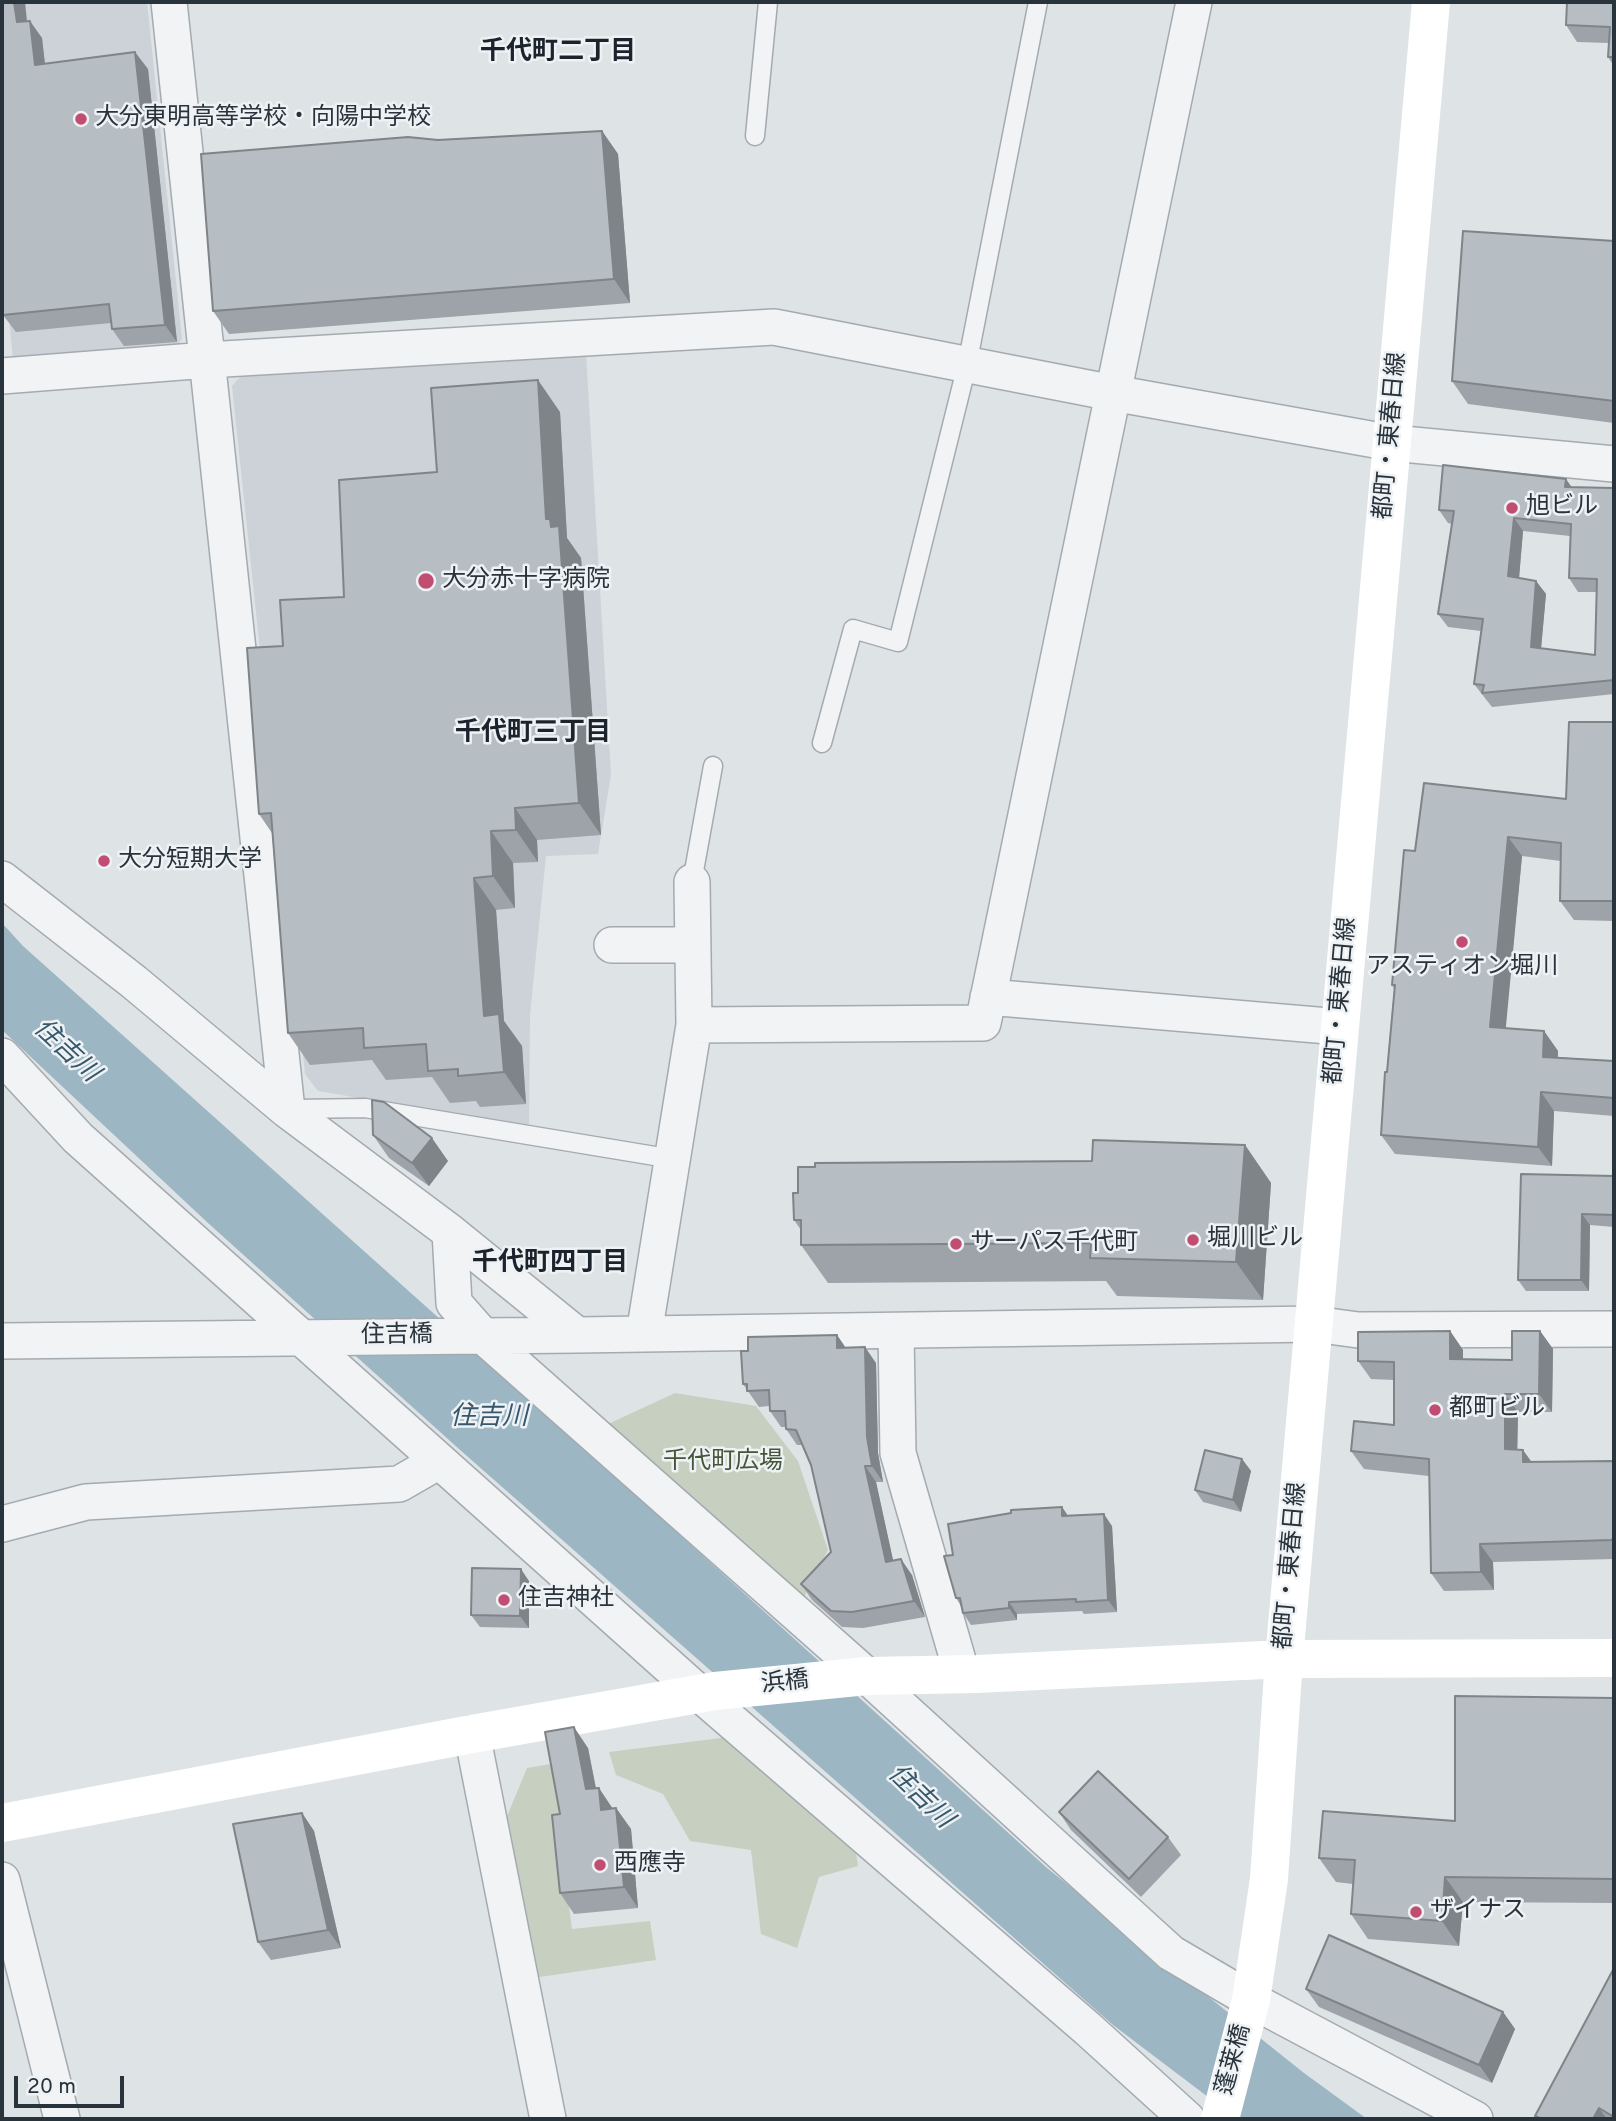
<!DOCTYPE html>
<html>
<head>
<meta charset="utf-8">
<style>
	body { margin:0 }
	#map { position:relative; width:1616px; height:2121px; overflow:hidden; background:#dee3e6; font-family:Overpass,sans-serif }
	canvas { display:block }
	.frame { position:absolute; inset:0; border:4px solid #29333c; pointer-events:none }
	.scale { position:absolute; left:14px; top:2076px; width:110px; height:32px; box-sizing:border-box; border:4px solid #29333c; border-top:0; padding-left:9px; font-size:21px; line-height:24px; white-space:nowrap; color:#29333c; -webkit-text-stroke:5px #eef2f4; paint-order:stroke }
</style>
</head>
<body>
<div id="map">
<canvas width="1616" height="2121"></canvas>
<div class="frame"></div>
<div class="scale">20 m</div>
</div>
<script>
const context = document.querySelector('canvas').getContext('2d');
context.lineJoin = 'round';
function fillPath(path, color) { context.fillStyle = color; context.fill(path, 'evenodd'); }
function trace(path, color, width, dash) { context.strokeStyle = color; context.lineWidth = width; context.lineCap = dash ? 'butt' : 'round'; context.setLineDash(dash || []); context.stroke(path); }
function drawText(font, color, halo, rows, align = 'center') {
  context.font = font + ' Overpass,"Noto Sans JP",sans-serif'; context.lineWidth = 5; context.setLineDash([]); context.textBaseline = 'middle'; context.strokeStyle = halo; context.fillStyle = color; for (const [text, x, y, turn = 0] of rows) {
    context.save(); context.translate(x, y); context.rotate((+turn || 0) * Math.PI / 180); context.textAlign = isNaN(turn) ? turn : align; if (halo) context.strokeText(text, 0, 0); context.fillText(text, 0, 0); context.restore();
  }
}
fillPath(new Path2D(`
	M 2,2 L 147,2 L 182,339 L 173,351 L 13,361 L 2,237 Z
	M 586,353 L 611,775 L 598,854 L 546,856 L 530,1015 L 529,1127 L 318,1091 L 305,1074 L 232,386 L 239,378 L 247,374 Z`), '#cdd2d8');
fillPath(new Path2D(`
	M 675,1393 L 756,1406 L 798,1461 L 828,1550 L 799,1607 L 595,1430 Z
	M 737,1736 L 854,1840 L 858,1866 L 819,1877 L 797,1948 L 761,1934 L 751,1850 L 690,1841 L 663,1794 L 616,1775 L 609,1752 Z
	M 556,1763 L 573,1833 L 560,1837 L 572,1929 L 650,1921 L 656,1960 L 533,1978 L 496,1843 L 527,1768 Z`), '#c7d0c0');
fillPath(new Path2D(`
	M 2,923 L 23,946 L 564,1430 L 1047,1868 L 1304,2073 L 1367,2119 L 1237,2119 L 1113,2025 L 459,1449 L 208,1223 L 2,1030 Z`), '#9cb6c4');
const lane = new Path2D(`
	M 755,136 L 768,2
	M 822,743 L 853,629 L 898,642 L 967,365 L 1038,2
	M 692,882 L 713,766
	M 294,1109 L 365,1108 L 673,1159`);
const street = new Path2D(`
	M 169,2 L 287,1110
	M 2,376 L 207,360 L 774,327 L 1113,393 L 1392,443 L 1614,464
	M 2,879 L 134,982 L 287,1110 L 450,1232 L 577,1335
	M 612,945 L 692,945
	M 988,997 L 1340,1027
	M 694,1025 L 983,1023 L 1194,2
	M 2,1056 L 78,1138 L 700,1694 L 1088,2029 L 1187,2119
	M 450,1232 L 454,1303 L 483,1336 L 867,1676 L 1171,1953 L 1251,2000 L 1475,2119
	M 896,1331 L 898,1453 L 962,1674
	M 644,1334 L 694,1025 L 692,882
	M 2,1341 L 577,1335 L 1314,1324 L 1358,1330 L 1614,1329
	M 2,1524 L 86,1502 L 399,1484 L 439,1461
	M 472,1734 L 548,2119
	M 2,1880 L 62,2119`);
trace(lane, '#a4abb0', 21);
trace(street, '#a4abb0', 38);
trace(lane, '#f1f3f5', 18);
trace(street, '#f1f3f5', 35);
trace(new Path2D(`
	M 2,1823 L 472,1734 L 715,1691 L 867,1676 L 977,1674 L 1284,1659 L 1614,1658
	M 1220,2119 L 1251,2000 L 1269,1879 L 1284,1659 L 1431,2`), '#fff', 38);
fillPath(new Path2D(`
	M 1614,2 L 1614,66 L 1608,57 L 1609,43 L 1577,42 L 1566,25 Z
	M 27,21 L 42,38 L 45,64 L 148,69 L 177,342 L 124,346 L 112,329 L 111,323 L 16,332 L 3,315 Z
	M 602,131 L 618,154 L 630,303 L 229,334 L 213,311 L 438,140 Z
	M 1614,241 L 1614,423 L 1468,404 L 1452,381 Z
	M 560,412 L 567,538 L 581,558 L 601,835 L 537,840 L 538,862 L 513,863 L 515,908 L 496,910 L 504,1021 L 522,1046 L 526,1104 L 480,1107 L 476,1101 L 450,1103 L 432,1077 L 386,1080 L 372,1060 L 310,1065 L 288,1033 L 272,833 L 259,814 L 283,646 L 344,597 L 437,472 Z
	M 1572,487 L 1614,488 L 1614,694 L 1492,707 L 1474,684 L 1481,631 L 1448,627 L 1438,614 L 1452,524 L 1448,523 L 1439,510 ZM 1523,531 L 1570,536 L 1569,578 L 1578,592 L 1597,592 L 1595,655 L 1541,648 L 1546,594 L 1536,581 L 1519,578 Z
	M 1614,722 L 1614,921 L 1574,920 L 1560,901 L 1561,861 L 1522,856 L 1505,1028 L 1544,1031 L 1558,1051 L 1558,1057 L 1614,1061 L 1614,1116 L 1554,1111 L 1552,1166 L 1395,1154 L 1381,1135 L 1394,989 L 1392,985 L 1415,851 L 1566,799 Z
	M 373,1135 L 448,1161 L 429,1186 L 389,1158 Z
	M 1245,1145 L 1271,1183 L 1263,1300 L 1117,1296 L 1106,1281 L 828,1283 L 801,1245 L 801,1230 L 794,1220 L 1092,1161 Z
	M 1614,1176 L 1614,1227 L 1590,1225 L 1589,1291 L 1526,1291 L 1518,1280 Z
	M 1450,1331 L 1463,1350 L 1463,1359 L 1512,1360 L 1540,1331 L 1553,1349 L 1552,1412 L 1518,1412 L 1517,1450 L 1531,1462 L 1614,1461 L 1614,1559 L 1493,1562 L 1494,1590 L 1444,1591 L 1431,1573 L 1429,1476 L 1364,1469 L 1351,1451 L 1394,1425 L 1394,1380 L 1371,1379 L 1358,1361 Z
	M 837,1335 L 845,1348 L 876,1363 L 878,1453 L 883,1482 L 876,1482 L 893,1561 L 912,1575 L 925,1617 L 863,1628 L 842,1627 L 812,1600 L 801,1584 L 831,1552 L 811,1465 L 803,1445 L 797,1445 L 786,1429 L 786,1427 L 781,1427 L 770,1411 L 769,1406 L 759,1407 L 743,1384 L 748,1351 Z
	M 1242,1459 L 1251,1471 L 1241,1512 L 1203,1502 L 1195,1490 Z
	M 1062,1507 L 1068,1516 L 1112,1526 L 1117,1612 L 1084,1614 L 1082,1611 L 1017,1614 L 1017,1620 L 971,1625 L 963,1613 L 961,1606 L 956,1598 L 953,1555 Z
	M 529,1581 L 529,1628 L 480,1627 L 471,1615 Z
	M 1614,1698 L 1614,1903 L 1463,1902 L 1459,1946 L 1368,1939 L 1351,1914 L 1353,1884 L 1336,1882 L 1319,1858 L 1455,1821 Z
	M 588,1748 L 596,1788 L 613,1809 L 616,1808 L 631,1829 L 638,1908 L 574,1914 L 560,1893 L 560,1814 Z
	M 1059,1812 L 1168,1837 L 1181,1855 L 1141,1897 L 1071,1830 Z
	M 302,1813 L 314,1831 L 341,1948 L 271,1960 L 258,1942 Z
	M 1614,1968 L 1614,2119 L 1538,2119 L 1535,2116 Z
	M 1306,1989 L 1503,2012 L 1515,2029 L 1492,2083 L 1319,2007 Z`), '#9da3a8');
fillPath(new Path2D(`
	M 14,2 L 25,2 L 29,40 L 17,22 Z
	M 30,21 L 42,38 L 47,83 L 35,65 Z
	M 135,52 L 148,69 L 177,342 L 165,325 Z
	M 602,131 L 618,154 L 630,303 L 614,279 Z
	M 538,380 L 560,412 L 567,538 L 581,558 L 601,835 L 579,803 L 546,519 Z
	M 1566,479 L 1575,492 L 1565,487 Z
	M 1514,518 L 1523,531 L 1518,590 L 1508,576 Z
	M 1536,581 L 1546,594 L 1540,660 L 1531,647 Z
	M 515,808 L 537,840 L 538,862 L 516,830 Z
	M 491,831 L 513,863 L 515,908 L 493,876 Z
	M 1508,837 L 1522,856 L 1504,1047 L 1490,1027 Z
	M 474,878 L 496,910 L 504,1021 L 522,1046 L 526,1104 L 504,1072 L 484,1016 Z
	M 1544,1031 L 1558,1051 L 1557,1076 L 1543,1057 Z
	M 1541,1092 L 1554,1111 L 1552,1166 L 1538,1147 Z
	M 432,1138 L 448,1161 L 429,1186 L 412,1163 Z
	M 1245,1145 L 1271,1183 L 1263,1300 L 1236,1262 Z
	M 1582,1214 L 1590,1225 L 1589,1291 L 1581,1280 Z
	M 1450,1331 L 1463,1350 L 1463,1377 L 1450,1359 Z
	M 1540,1331 L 1553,1349 L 1552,1412 L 1539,1394 Z
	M 837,1335 L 848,1351 L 837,1348 Z
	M 865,1347 L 876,1363 L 878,1453 L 883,1482 L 872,1466 L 867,1437 Z
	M 1505,1394 L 1518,1412 L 1517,1468 L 1505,1449 Z
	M 1523,1450 L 1536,1468 L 1523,1462 Z
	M 1242,1459 L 1251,1471 L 1241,1512 L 1233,1500 Z
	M 865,1466 L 876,1482 L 897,1578 L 886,1562 Z
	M 1062,1507 L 1070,1519 L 1062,1516 Z
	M 1104,1514 L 1112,1526 L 1117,1612 L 1108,1600 Z
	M 1480,1544 L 1493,1562 L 1494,1590 L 1481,1572 Z
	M 901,1559 L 912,1575 L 925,1617 L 914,1601 Z
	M 521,1569 L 529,1581 L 529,1628 L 520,1616 Z
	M 1009,1602 L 1017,1614 L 1017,1620 L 1009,1608 Z
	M 574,1727 L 588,1748 L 600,1810 L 586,1789 Z
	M 599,1788 L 613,1809 L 601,1810 Z
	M 616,1808 L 631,1829 L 638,1908 L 624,1887 Z
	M 302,1813 L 314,1831 L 341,1948 L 328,1930 Z
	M 1445,1877 L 1463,1902 L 1459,1946 L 1442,1921 Z
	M 1503,2012 L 1515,2029 L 1492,2083 L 1479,2065 Z
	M 1599,2108 L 1607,2119 L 1593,2119 Z`), '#7f8488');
const building = new Path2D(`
	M 2,2 L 14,2 L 17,22 L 30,21 L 35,65 L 135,52 L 165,325 L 112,329 L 109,304 L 3,315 L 2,298 Z
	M 1567,2 L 1614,2 L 1614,57 L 1608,57 L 1610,27 L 1566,25 Z
	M 602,131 L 614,279 L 213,311 L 201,154 L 408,137 L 438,140 Z
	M 1463,231 L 1614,241 L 1614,401 L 1452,381 Z
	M 538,380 L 546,519 L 550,519 L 551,527 L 559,526 L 579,803 L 515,808 L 516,830 L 491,831 L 493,876 L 474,878 L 484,1016 L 499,1014 L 504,1072 L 458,1076 L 458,1069 L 428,1071 L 426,1044 L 364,1048 L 363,1028 L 288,1033 L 271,813 L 259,814 L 247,648 L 283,646 L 280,600 L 344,597 L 339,480 L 437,472 L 431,388 Z
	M 1443,465 L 1566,479 L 1565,487 L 1614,488 L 1614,680 L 1482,693 L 1484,685 L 1474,684 L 1483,619 L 1438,614 L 1454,511 L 1439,510 ZM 1514,518 L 1571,524 L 1569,578 L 1597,579 L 1595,655 L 1531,647 L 1536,581 L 1508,576 Z
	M 1569,722 L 1614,722 L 1614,901 L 1560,901 L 1561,843 L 1508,837 L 1490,1027 L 1544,1031 L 1543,1057 L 1614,1061 L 1614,1098 L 1541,1092 L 1538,1147 L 1381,1135 L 1385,1072 L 1387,1072 L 1395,985 L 1392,985 L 1404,850 L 1415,851 L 1424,783 L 1566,799 Z
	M 372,1100 L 384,1102 L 432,1138 L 412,1163 L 373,1135 Z
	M 1093,1140 L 1245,1145 L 1236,1262 L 1090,1258 L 1091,1243 L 801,1245 L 801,1220 L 794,1220 L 793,1193 L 798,1193 L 798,1167 L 815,1167 L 815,1163 L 1092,1161 Z
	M 1521,1174 L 1614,1176 L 1614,1215 L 1582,1214 L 1581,1280 L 1518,1280 Z
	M 1450,1331 L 1450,1359 L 1512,1360 L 1512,1331 L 1540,1331 L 1539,1394 L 1505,1394 L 1505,1449 L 1523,1450 L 1523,1462 L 1614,1461 L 1614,1538 L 1613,1538 L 1612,1540 L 1480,1544 L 1481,1572 L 1431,1573 L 1429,1459 L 1351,1451 L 1354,1421 L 1394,1425 L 1394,1362 L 1358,1361 L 1358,1332 Z
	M 837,1335 L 837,1348 L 865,1347 L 867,1437 L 872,1466 L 865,1466 L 886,1562 L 901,1559 L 914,1601 L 852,1612 L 831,1611 L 801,1584 L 831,1552 L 811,1465 L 796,1430 L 786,1429 L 785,1411 L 770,1411 L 769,1390 L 747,1391 L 747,1384 L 743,1384 L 741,1351 L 748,1351 L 748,1337 Z
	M 1205,1450 L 1242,1459 L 1233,1500 L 1195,1490 Z
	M 1062,1507 L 1062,1516 L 1104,1514 L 1108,1600 L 1076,1602 L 1076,1599 L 1009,1602 L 1009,1608 L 963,1613 L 960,1598 L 956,1598 L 944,1556 L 953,1555 L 948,1524 L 1011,1513 L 1011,1510 Z
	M 472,1568 L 521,1569 L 520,1616 L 471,1615 Z
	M 1455,1696 L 1614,1698 L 1614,1879 L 1445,1877 L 1442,1921 L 1351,1914 L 1355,1860 L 1319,1858 L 1323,1811 L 1455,1821 Z
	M 574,1727 L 586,1789 L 599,1788 L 601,1810 L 616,1808 L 624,1887 L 560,1893 L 552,1815 L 560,1814 L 545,1732 Z
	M 1098,1771 L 1168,1837 L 1129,1879 L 1059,1812 Z
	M 302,1813 L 328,1930 L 258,1942 L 233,1824 Z
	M 1329,1935 L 1503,2012 L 1479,2065 L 1306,1989 Z
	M 1614,1968 L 1614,2117 L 1599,2108 L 1593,2119 L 1542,2119 L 1535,2116 Z`);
fillPath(building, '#b6bdc3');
trace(building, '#7f8488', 2);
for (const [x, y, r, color] of [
	[81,119,7,"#c24d72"],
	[1512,508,7,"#c24d72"],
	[426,581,9,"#c24d72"],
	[104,861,7,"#c24d72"],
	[1462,942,7,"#c24d72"],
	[1193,1240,7,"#c24d72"],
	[956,1244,7,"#c24d72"],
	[1435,1410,7,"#c24d72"],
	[504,1600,7,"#c24d72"],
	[600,1865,7,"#c24d72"],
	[1416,1912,7,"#c24d72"]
]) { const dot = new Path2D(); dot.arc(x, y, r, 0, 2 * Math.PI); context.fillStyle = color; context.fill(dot); trace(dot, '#eef2f4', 2.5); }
drawText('24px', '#29333c', '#eef2f4', [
	["大分東明高等学校・向陽中学校",95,119],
	["旭ビル",1526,508],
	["大分赤十字病院",442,581],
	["大分短期大学",118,861],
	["アスティオン堀川",1462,968,"center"],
	["堀川ビル",1207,1240],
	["サーパス千代町",970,1244],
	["都町ビル",1449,1410],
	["住吉神社",518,1600],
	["西應寺",614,1865],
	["ザイナス",1430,1912]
], 'left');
drawText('24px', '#29333c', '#eef2f4', [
	["都町・東春日線",1392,436,-85],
	["都町・東春日線",1342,1001,-85],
	["住吉橋",397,1337,-1],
	["都町・東春日線",1292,1566,-85],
	["浜橋",785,1684,-6],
	["蓬莱橋",1235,2060,-75]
]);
drawText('24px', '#435637', '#eef2f4', [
	["千代町広場",723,1463]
]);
drawText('bold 26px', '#1b242d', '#eef2f4', [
	["千代町二丁目",558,54],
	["千代町三丁目",533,735],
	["千代町四丁目",550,1265]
]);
drawText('italic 26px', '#37586c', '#eef2f4', [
	["住吉川",65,1052,43],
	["住吉川",489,1419],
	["住吉川",919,1798,44]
]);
</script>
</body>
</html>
